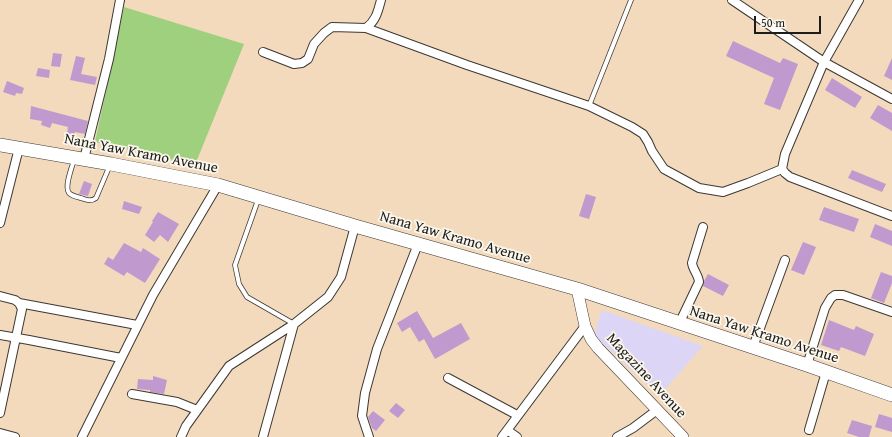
<!DOCTYPE html>
<html>
<head>
<meta charset="utf-8">
<style>
	body { margin:0 }
	#map { position:relative; width:892px; height:437px; overflow:hidden; background:#f3dabc; font-family:"Gentium Book Plus",serif }
	canvas { display:block }
	.scale { position:absolute; left:754px; top:16px; width:67px; height:18px; box-sizing:border-box; border:2px solid #1c1c1c; border-top:0; padding-left:5px; font-size:12px; line-height:14px; white-space:nowrap; color:#1c1c1c; -webkit-text-stroke:3px #fbf7ec; paint-order:stroke }
</style>
</head>
<body>
<div id="map">
<canvas width="892" height="437"></canvas>
<div class="scale">50 m</div>
</div>
<script>
const context = document.querySelector('canvas').getContext('2d');
context.lineJoin = 'round';
function fillPath(path, color) { context.fillStyle = color; context.fill(path, 'evenodd'); }
function trace(path, color, width, dash) { context.strokeStyle = color; context.lineWidth = width; context.lineCap = dash ? 'butt' : 'round'; context.setLineDash(dash || []); context.stroke(path); }
function drawText(font, color, halo, rows, align = 'center') {
  context.font = font + ' "Gentium Book Plus",serif'; context.lineWidth = 3.5; context.setLineDash([]); context.textBaseline = 'middle'; context.strokeStyle = halo; context.fillStyle = color; for (const [text, x, y, turn = 0] of rows) {
    context.save(); context.translate(x, y); context.rotate((+turn || 0) * Math.PI / 180); context.textAlign = isNaN(turn) ? turn : align; if (halo) context.strokeText(text, 0, 0); context.fillText(text, 0, 0); context.restore();
  }
}
fillPath(new Path2D(`
	M 602,310 L 703,346 L 659,396 L 594,335 Z`), '#ddd5f6');
fillPath(new Path2D(`
	M 124,7 L 244,44 L 195,165 L 95,142 Z`), '#9fd07e');
fillPath(new Path2D(`
	M 733,41 L 780,63 L 783,58 L 798,64 L 780,110 L 764,104 L 774,78 L 726,56 Z
	M 53,53 L 62,54 L 60,67 L 51,66 Z
	M 76,56 L 85,58 L 81,74 L 97,77 L 95,85 L 70,80 Z
	M 892,58 L 892,80 L 884,76 Z
	M 38,68 L 50,70 L 49,78 L 36,76 Z
	M 832,78 L 862,97 L 855,108 L 825,90 Z
	M 7,81 L 24,88 L 22,94 L 16,93 L 15,96 L 3,92 Z
	M 878,105 L 892,113 L 892,131 L 870,118 Z
	M 31,106 L 88,121 L 85,134 L 75,132 L 73,141 L 66,140 L 68,127 L 52,123 L 50,128 L 41,125 L 42,121 L 30,119 Z
	M 852,170 L 886,184 L 882,192 L 848,178 Z
	M 84,181 L 92,184 L 88,196 L 79,194 Z
	M 586,194 L 596,197 L 589,219 L 579,216 Z
	M 124,201 L 142,207 L 139,214 L 122,209 Z
	M 824,207 L 859,219 L 854,232 L 819,220 Z
	M 158,212 L 179,224 L 168,242 L 160,235 L 154,242 L 145,235 L 153,222 L 152,221 Z
	M 875,224 L 892,231 L 892,246 L 870,237 Z
	M 803,242 L 816,247 L 804,275 L 791,270 Z
	M 124,243 L 141,252 L 143,248 L 160,259 L 145,283 L 127,272 L 124,276 L 104,264 L 108,257 L 113,260 Z
	M 881,272 L 892,276 L 892,283 L 884,303 L 871,298 Z
	M 708,274 L 729,285 L 723,296 L 703,286 L 704,281 Z
	M 417,311 L 433,338 L 461,323 L 470,339 L 435,359 L 424,339 L 419,342 L 410,327 L 402,332 L 397,323 Z
	M 829,320 L 854,330 L 856,326 L 874,334 L 865,356 L 841,347 L 839,351 L 821,345 Z
	M 153,376 L 167,380 L 164,394 L 150,392 L 150,390 L 137,389 L 138,379 L 153,380 Z
	M 396,403 L 405,410 L 398,418 L 389,411 Z
	M 373,411 L 385,420 L 376,431 L 372,428 L 368,417 Z
	M 879,414 L 892,418 L 892,432 L 875,427 Z
	M 852,420 L 872,426 L 869,437 L 859,437 L 847,433 Z`), '#c099cf');
const lane = new Path2D(`
	M 589,106 L 631,0
	M 74,160 C 72,167 64,187 69,193 C 72,196 77,197 81,198 C 87,200 91,202 96,198 L 110,165
	M 258,200 L 235,265 L 239,284 L 247,297 L 294,324`);
const street = new Path2D(`
	M 732,0 L 824,62 L 892,99
	M 859,0 L 824,62 L 785,154 L 782,169 L 785,173 L 790,177 L 892,216
	M 366,28 L 467,65 L 589,106 L 632,127 L 643,134 L 648,142 L 652,151 L 664,169 L 699,188 L 723,192 L 748,183 L 782,169
	M 263,52 L 294,64 L 302,63 L 308,59 L 314,44 L 324,33 L 332,27 L 366,28 C 376,21 378,11 381,0
	M 84,159 L 109,59 L 120,0
	M 0,223 L 19,148
	M 0,296 L 15,300 L 19,303 L 22,309 L 0,413
	M 19,303 L 137,325
	M 679,324 L 699,282 C 699,276 693,270 692,263 L 703,227
	M 0,335 L 29,340 L 121,358
	M 753,347 L 785,260
	M 807,365 L 825,308 L 831,298 L 835,295 L 843,295 L 892,312
	M 448,378 L 517,415
	M 132,394 L 177,402 L 197,410
	M 507,430 L 517,437
	M 809,430 L 826,372
	M 0,433 L 15,437
	M 82,437 L 153,295 L 218,185
	M 181,437 L 186,426 L 229,366 L 294,324
	M 263,437 L 294,324 L 328,297 L 341,277 L 355,226
	M 369,437 L 362,416 L 365,393 L 377,349 L 418,244
	M 502,437 L 585,326
	M 617,437 L 633,428 L 657,410`);
const secondary = new Path2D(`
	M 577,289 L 585,326 L 591,339 L 598,348 L 683,437`);
const primary = new Path2D(`
	M 0,145 L 111,164 L 218,185 L 355,226 L 577,289 L 807,365 L 892,395`);
trace(lane, '#3c3834', 5.5);
trace(street, '#3c3834', 10);
trace(secondary, '#3c3834', 12);
trace(primary, '#3c3834', 14);
trace(lane, '#fff', 4);
trace(street, '#fff', 8);
trace(secondary, '#fff', 11);
trace(primary, '#fff', 13);
drawText('15px', '#1c1c1c', '#fbf7ec', [
	["Nana Yaw Kramo Avenue",141,154,11],
	["Nana Yaw Kramo Avenue",455,238,16],
	["Nana Yaw Kramo Avenue",764,335,18],
	["Magazine Avenue",646,376,47]
]);
</script>
</body>
</html>
